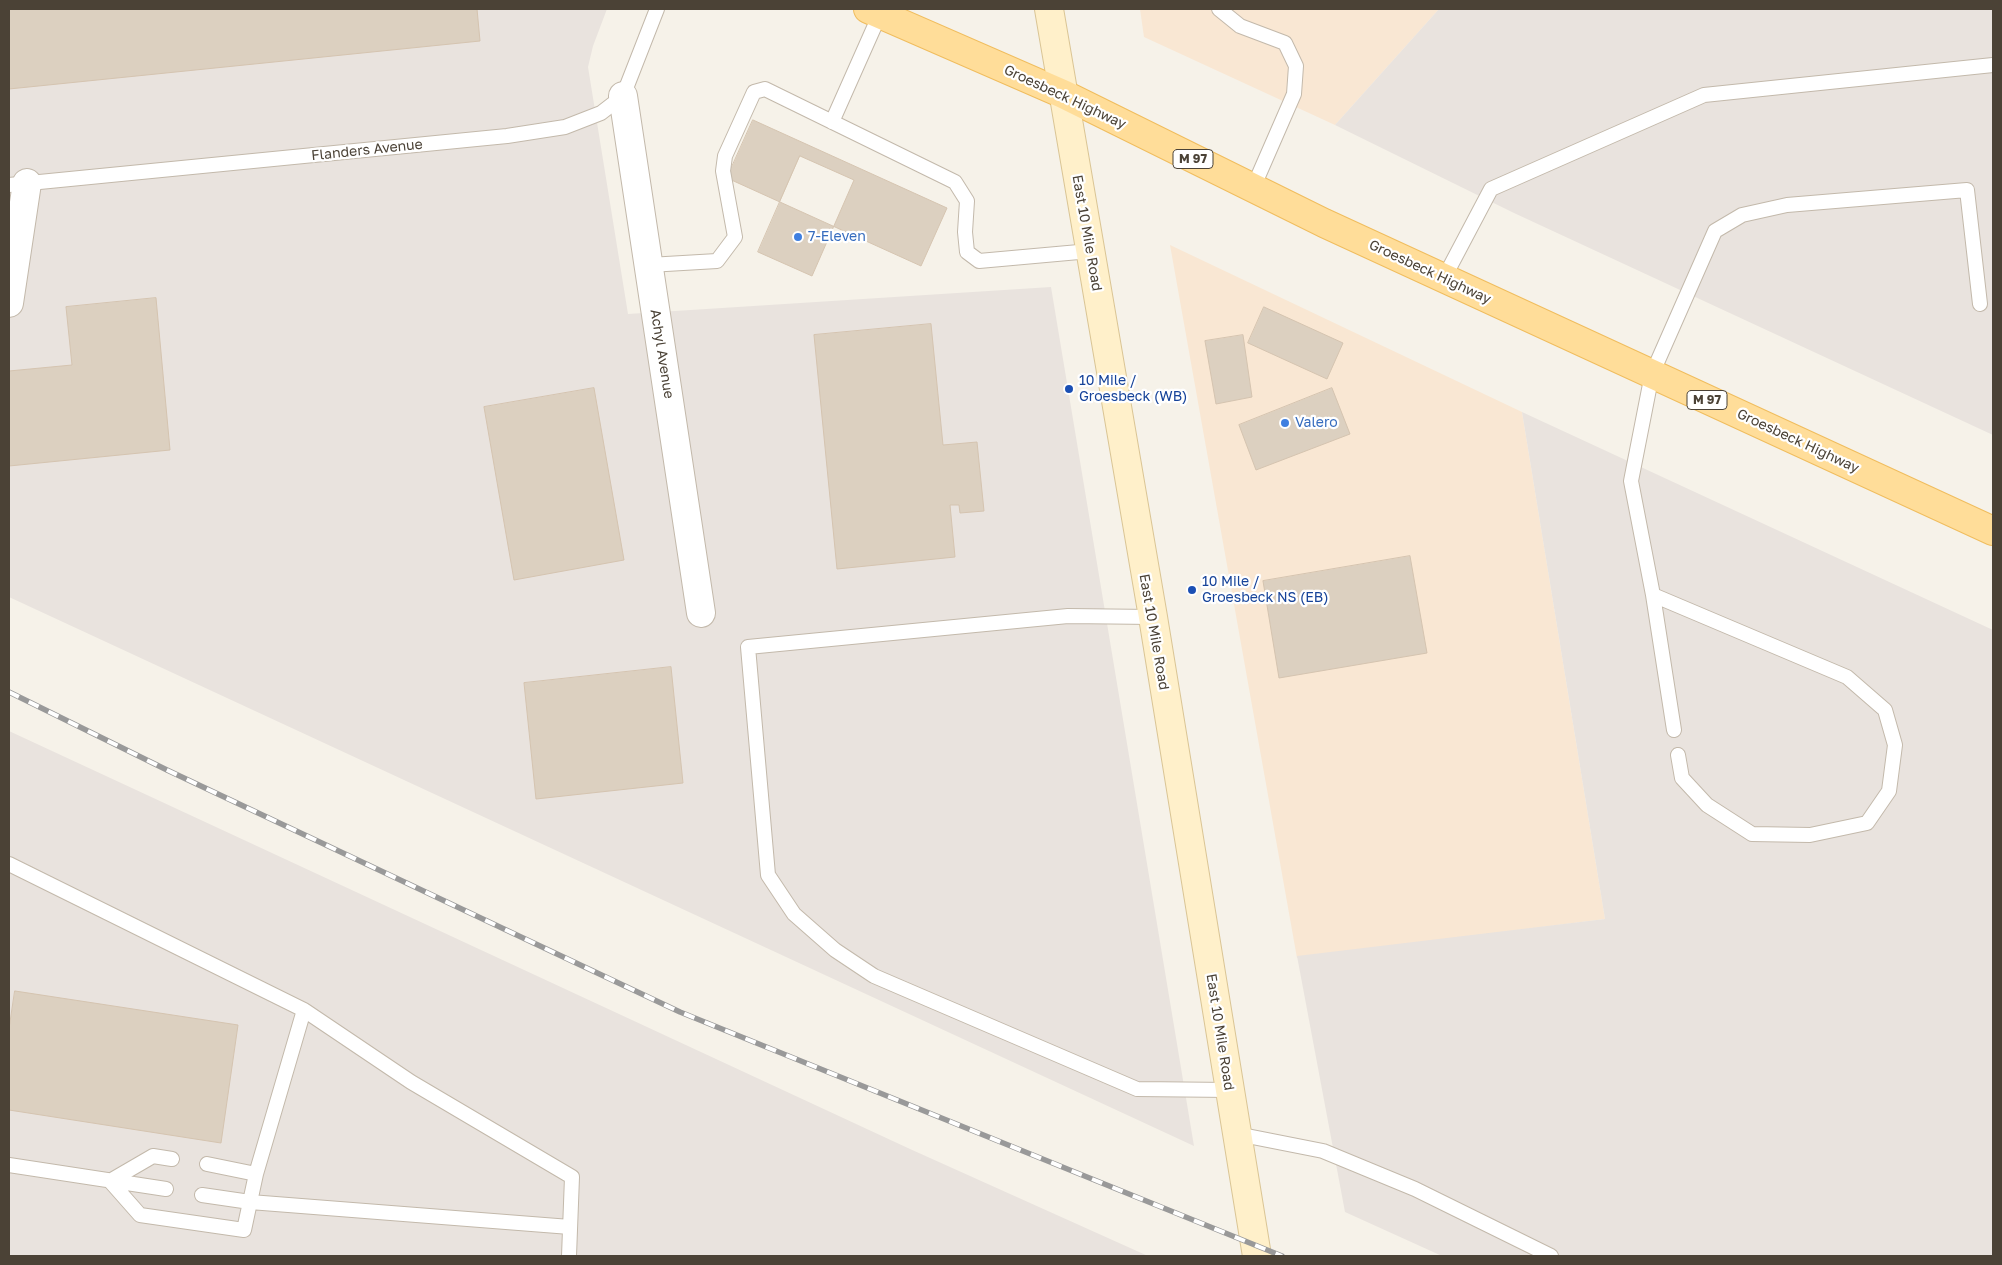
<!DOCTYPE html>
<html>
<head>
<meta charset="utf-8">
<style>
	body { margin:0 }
	#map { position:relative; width:2002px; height:1265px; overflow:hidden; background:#f6f2e9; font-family:"Golos Text",sans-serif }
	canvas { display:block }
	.frame { position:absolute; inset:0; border:10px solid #4b4236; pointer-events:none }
</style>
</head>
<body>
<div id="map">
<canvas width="2002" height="1265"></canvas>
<div class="frame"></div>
</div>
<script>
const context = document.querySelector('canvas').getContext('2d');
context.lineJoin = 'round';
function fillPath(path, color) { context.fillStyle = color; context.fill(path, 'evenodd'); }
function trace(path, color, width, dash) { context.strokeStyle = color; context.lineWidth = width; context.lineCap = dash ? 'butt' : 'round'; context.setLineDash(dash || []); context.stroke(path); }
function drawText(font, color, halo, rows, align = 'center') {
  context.font = font + ' "Golos Text",sans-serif'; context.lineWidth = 4.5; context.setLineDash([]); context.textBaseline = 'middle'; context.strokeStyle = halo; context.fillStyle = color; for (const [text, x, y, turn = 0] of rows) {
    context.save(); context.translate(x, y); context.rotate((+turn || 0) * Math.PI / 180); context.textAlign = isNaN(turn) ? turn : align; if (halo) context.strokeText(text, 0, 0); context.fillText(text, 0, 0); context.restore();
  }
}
fillPath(new Path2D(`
	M 1140,9 L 1439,9 L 1335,125 L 1144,37 Z
	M 1170,245 L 1522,412 L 1605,919 L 1297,958 Z`), '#f9e7d3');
fillPath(new Path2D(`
	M 9,9 L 607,9 L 593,46 L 588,67 L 628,314 L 1051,287 L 1194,1146 L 9,597 Z
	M 1439,9 L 1993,9 L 1993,435 L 1514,213 L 1335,125 Z
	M 1522,412 L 1993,630 L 1993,1256 L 1442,1256 L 1345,1212 L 1297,956 L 1605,919 Z
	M 9,731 L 910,1149 L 1148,1256 L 9,1256 Z`), '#e9e3de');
const building = new Path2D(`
	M 9,9 L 477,9 L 480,41 L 9,89 Z
	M 753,120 L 947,208 L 921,266 L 727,178 Z
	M 800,156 L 854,180 L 812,276 L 758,252 Z
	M 156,298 L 170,450 L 9,466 L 9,371 L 72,365 L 66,307 Z
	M 1264,307 L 1343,343 L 1327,379 L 1248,343 Z
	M 931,324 L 943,445 L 977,442 L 984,511 L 960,513 L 959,505 L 950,505 L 955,557 L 837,569 L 814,335 Z
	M 1243,335 L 1252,397 L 1216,404 L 1205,341 Z
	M 594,388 L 624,560 L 514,580 L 484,407 Z
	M 1332,388 L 1350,434 L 1256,470 L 1239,425 Z
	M 1410,556 L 1427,653 L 1279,678 L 1263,581 Z
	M 671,667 L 683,783 L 536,799 L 524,683 Z
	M 15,991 L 238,1025 L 221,1143 L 9,1110 L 9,1029 Z`);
fillPath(building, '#dcd0c0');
trace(building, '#d5c4b0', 1);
const service = new Path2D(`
	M 1219,9 L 1240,26 L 1285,43 L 1296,66 L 1294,94 L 1253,188
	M 832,122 L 880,14
	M 9,185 L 507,136 L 565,127 L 601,113 L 623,96 L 657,9
	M 649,265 L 717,261 L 735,237 L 723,171 L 725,156 L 754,92 L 765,89 L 955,182 L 967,201 L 965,232 L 967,252 L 979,261 L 1090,251
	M 1444,278 L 1491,189 L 1704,95 L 1993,65
	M 1653,595 L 1847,677 L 1885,710 L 1895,745 L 1889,791 L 1867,823 L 1810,835 L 1752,834 L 1707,805 L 1682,778 L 1678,755
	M 1153,617 L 1068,616 L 748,647 L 768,875 L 794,914 L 835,950 L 874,976 L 1137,1089 L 1230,1090
	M 1674,730 L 1653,595 L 1631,481 L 1652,374 L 1715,231 L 1742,215 L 1787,205 L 1967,190 L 1980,304
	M 9,864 L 304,1010 L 411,1082 L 572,1177 L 569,1256
	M 1237,1134 L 1323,1151 L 1415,1189 L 1551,1256
	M 172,1159 L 153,1156 L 110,1181 L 140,1215 L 244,1230 L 256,1174 L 304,1010
	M 207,1164 L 256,1174
	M 9,1165 L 166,1189
	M 202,1195 L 250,1202 L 570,1227`);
const minor = new Path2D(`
	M 623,96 L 701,613
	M 9,303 L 27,183`);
const secondary = new Path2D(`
	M 1049,9 L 1153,617 L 1257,1256`);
const primary = new Path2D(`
	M 868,9 L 1063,94 L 1324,223 L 1993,531`);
trace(service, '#c3b9ab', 16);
trace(minor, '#c3b9ab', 30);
trace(secondary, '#dac595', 30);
trace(primary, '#f0bd5e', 30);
trace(service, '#fff', 14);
trace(minor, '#fff', 28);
trace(secondary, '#fff0ca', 28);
trace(primary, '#fd9', 28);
const rail = new Path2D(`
	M 9,692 L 167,770 L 680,1012 L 1282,1256`);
trace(rail, '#999', 5.5);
trace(rail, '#fff', 4, [11]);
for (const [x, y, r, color] of [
	[798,237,5,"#3f7fe0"],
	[1069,389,5,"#1a4fb4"],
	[1285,423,5,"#3f7fe0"],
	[1192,590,5,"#1a4fb4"]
]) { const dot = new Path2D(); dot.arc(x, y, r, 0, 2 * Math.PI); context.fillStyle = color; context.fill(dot); trace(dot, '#fff', 2); }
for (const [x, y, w] of [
	[1193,159,40],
	[1707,400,40]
]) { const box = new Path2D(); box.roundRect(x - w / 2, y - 9.5, w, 19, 4); context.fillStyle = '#fff'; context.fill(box); trace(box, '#4b4236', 1); }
drawText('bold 12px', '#4b4236', null, [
	["M 97",1193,159],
	["M 97",1707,400]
]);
drawText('14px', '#4b4236', '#fff', [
	["Groesbeck Highway",1065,97,25],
	["Flanders Avenue",367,150,-6],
	["East 10 Mile Road",1087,233,80],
	["Groesbeck Highway",1430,272,25],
	["Achyl Avenue",662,354,81],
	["Groesbeck Highway",1798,441,25],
	["East 10 Mile Road",1154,632,80],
	["East 10 Mile Road",1220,1032,81]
]);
drawText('14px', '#366cbe', '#fff', [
	["7-Eleven",808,237],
	["Valero",1295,423]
], 'left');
drawText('14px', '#164399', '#fff', [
	["10 Mile /",1079,381],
	["Groesbeck (WB)",1079,397],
	["10 Mile /",1202,582],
	["Groesbeck NS (EB)",1202,598]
], 'left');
</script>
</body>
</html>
